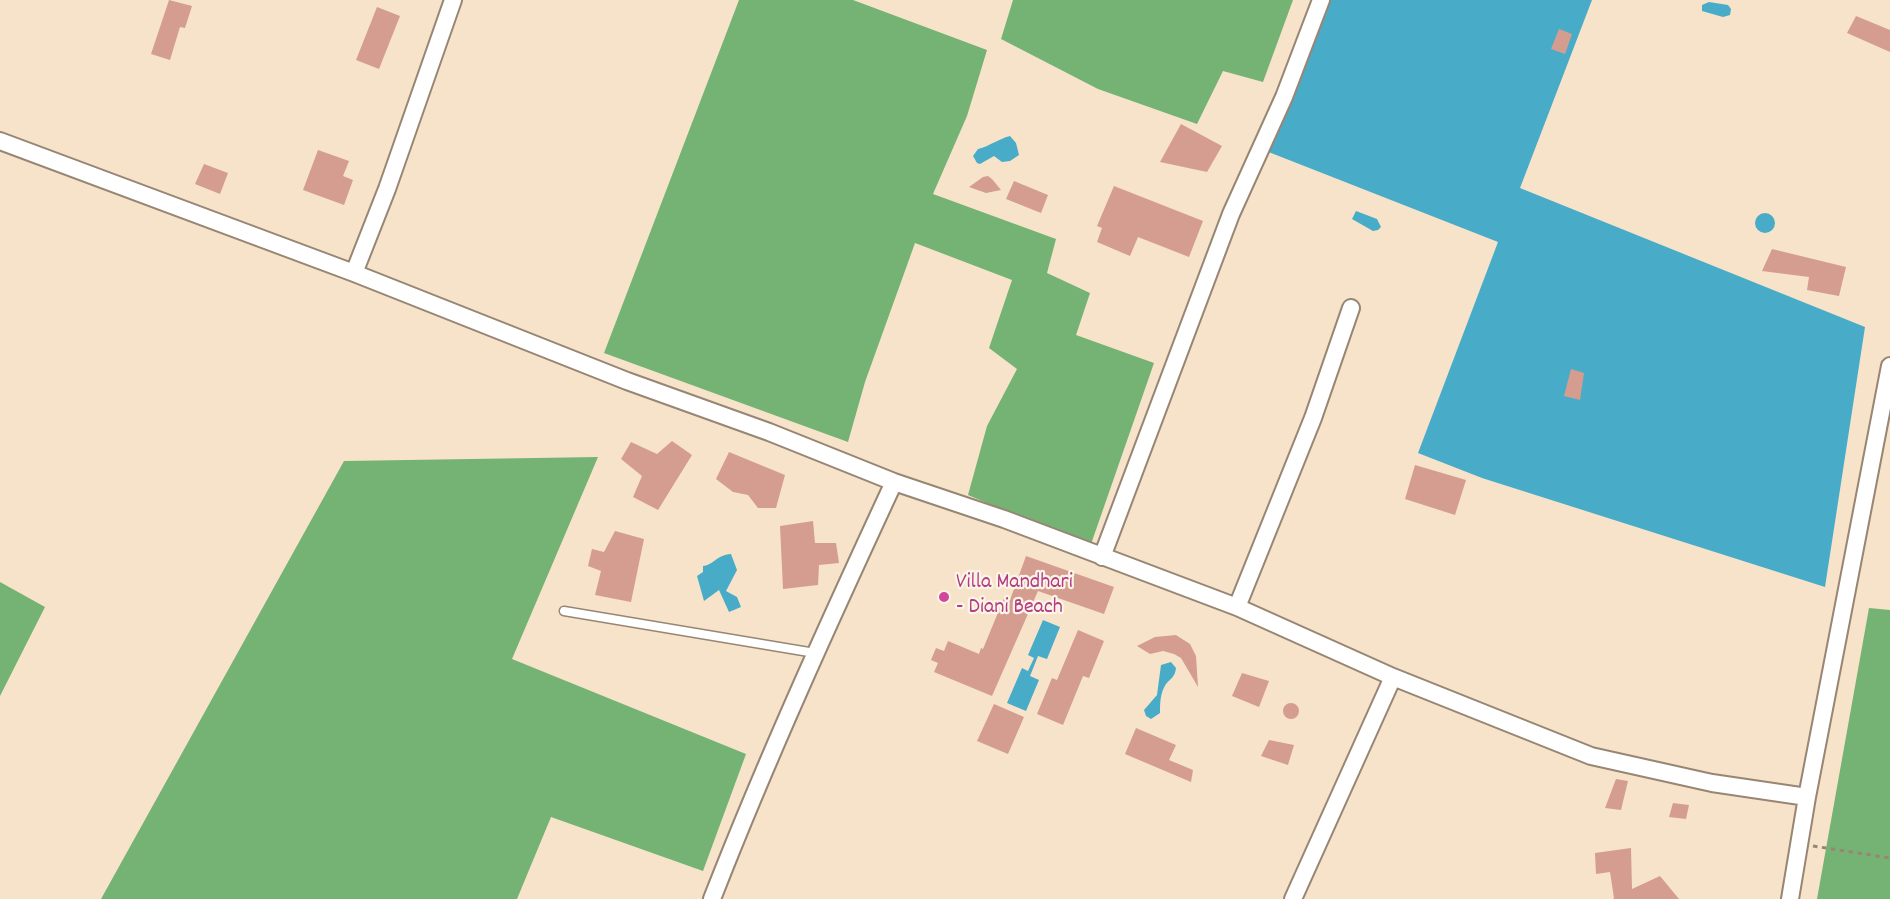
<!DOCTYPE html>
<html>
<head>
<meta charset="utf-8">
<style>
	body { margin:0 }
	canvas { display:block; background:#f6e3c9 }
</style>
</head>
<body>
<canvas width="1890" height="899"></canvas>
<script>
const context = document.querySelector('canvas').getContext('2d');
context.lineJoin = 'round';
function fillPath(path, color) { context.fillStyle = color; context.fill(path, 'evenodd'); }
function trace(path, color, width, dash) { context.strokeStyle = color; context.lineWidth = width; context.lineCap = dash ? 'butt' : 'round'; context.setLineDash(dash || []); context.stroke(path); }
function drawText(font, color, halo, rows, align = 'center') {
  context.font = font + ' Dekko,sans-serif'; context.lineWidth = 4.5; context.setLineDash([]); context.textBaseline = 'middle'; context.strokeStyle = halo; context.fillStyle = color; for (const [text, x, y, turn = 0] of rows) {
    context.save(); context.translate(x, y); context.rotate((+turn || 0) * Math.PI / 180); context.textAlign = isNaN(turn) ? turn : align; if (halo) context.strokeText(text, 0, 0); context.fillText(text, 0, 0); context.restore();
  }
}
fillPath(new Path2D(`
	M 739,0 L 853,0 L 987,50 L 967,116 L 933,194 L 1056,239 L 1047,273 L 1090,293 L 1076,335 L 1154,363 L 1090,547 L 968,495 L 987,426 L 1017,369 L 989,348 L 1012,280 L 915,243 L 865,382 L 848,442 L 604,353 Z
	M 1013,0 L 1293,0 L 1263,82 L 1223,71 L 1197,124 L 1098,89 L 1001,39 Z
	M 598,457 L 512,659 L 746,754 L 703,871 L 551,817 L 517,899 L 101,899 L 344,461 Z
	M 0,582 L 45,607 L 0,696 Z
	M 1869,608 L 1890,610 L 1890,899 L 1817,899 Z`), '#75b374');
fillPath(new Path2D(`
	M 1326,0 L 1592,0 L 1520,188 L 1865,327 L 1825,587 L 1482,478 L 1418,453 L 1498,242 L 1266,151 Z
	M 1709,2 L 1728,5 L 1731,9 L 1730,15 L 1723,17 L 1702,11 L 1702,5 Z
	M 1010,136 L 1016,143 L 1019,155 L 1010,161 L 1002,162 L 994,156 L 980,164 L 977,163 L 973,156 L 978,149 C 990,146 998,139 1010,136 Z
	M 1356,211 L 1377,219 L 1381,227 L 1378,230 L 1373,231 L 1352,219 Z
	M1755 223a10 10 0 1 1 20 0a10 10 0 1 1-20 0Z
	M 731,554 L 737,570 L 726,591 L 737,597 L 741,607 L 729,612 L 719,590 L 704,601 L 697,576 L 703,572 L 703,566 C 714,565 716,555 731,554 Z
	M 1043,620 L 1060,627 L 1047,659 L 1038,656 L 1030,676 L 1039,680 L 1026,711 L 1007,703 L 1022,668 L 1028,671 L 1034,658 L 1028,655 Z
	M 1171,662 L 1176,668 C 1175,677 1171,678 1166,684 C 1160,693 1160,704 1160,713 L 1151,719 L 1146,716 L 1144,710 L 1157,695 L 1161,665 Z`), '#48acc8');
fillPath(new Path2D(`
	M 169,0 L 192,6 L 185,28 L 180,27 L 170,60 L 151,54 Z
	M 377,7 L 400,16 L 379,69 L 356,60 Z
	M 1856,16 L 1890,30 L 1890,52 L 1847,33 Z
	M 1559,29 L 1572,34 L 1565,54 L 1551,49 Z
	M 1181,124 L 1222,146 L 1207,172 L 1160,162 Z
	M 318,150 L 349,161 L 343,176 L 353,180 L 344,205 L 303,190 Z
	M 204,164 L 228,173 L 220,194 L 195,184 Z
	M 988,176 L 992,179 L 1001,190 L 986,193 L 969,187 L 983,177 Z
	M 1014,181 L 1048,195 L 1041,213 L 1006,199 Z
	M 1114,186 L 1203,221 L 1189,257 L 1138,237 L 1130,256 L 1097,242 L 1102,228 L 1097,226 Z
	M 1772,249 L 1846,267 L 1839,296 L 1807,290 L 1809,277 L 1762,271 Z
	M 1571,369 L 1584,373 L 1580,400 L 1564,396 Z
	M 672,441 L 692,455 L 658,510 L 633,497 L 642,476 L 621,459 L 631,442 L 657,454 Z
	M 729,452 L 785,475 L 776,508 L 758,508 L 748,495 L 733,492 L 716,479 Z
	M 1415,465 L 1466,480 L 1455,515 L 1405,499 Z
	M 813,521 L 815,543 L 836,543 L 839,563 L 819,565 L 818,585 L 783,589 L 780,526 Z
	M 615,531 L 644,539 L 631,602 L 595,595 L 601,571 L 588,566 L 592,549 L 604,552 Z
	M 1026,556 L 1114,587 L 1104,614 L 1038,591 L 992,696 L 934,672 L 938,663 L 931,660 L 936,648 L 944,651 L 948,641 L 979,654 L 981,648 L 983,649 L 1004,598 L 1010,600 Z
	M 1078,630 L 1104,641 L 1089,678 L 1083,676 L 1063,725 L 1037,714 L 1052,678 L 1057,680 Z
	M 1176,635 L 1190,644 L 1196,656 L 1198,687 L 1181,658 L 1174,654 L 1163,651 L 1150,654 L 1137,646 L 1155,637 Z
	M 1242,673 L 1269,681 L 1259,707 L 1232,696 Z
	M1283 711a8 8 0 1 1 16 0a8 8 0 1 1-16 0Z
	M 994,704 L 1024,717 L 1008,754 L 977,741 Z
	M 1136,728 L 1176,745 L 1169,760 L 1193,770 L 1191,782 L 1125,754 Z
	M 1269,740 L 1294,745 L 1288,765 L 1261,756 Z
	M 1616,779 L 1628,781 L 1621,810 L 1605,808 Z
	M 1673,803 L 1689,805 L 1686,819 L 1669,817 Z
	M 1631,848 L 1632,889 L 1660,876 L 1679,899 L 1613,899 L 1614,898 L 1610,872 L 1596,874 L 1595,853 Z`), '#d59d90');
const service = new Path2D(`
	M 564,611 L 815,653`);
const minor = new Path2D(`
	M 0,141 L 354,273 L 627,381 L 769,432 L 894,482 L 1004,519 L 1237,607 L 1393,677 L 1591,756 L 1712,783 L 1807,797
	M 354,273 L 387,189 L 453,0
	M 1102,557 L 1231,214 L 1284,97 L 1321,0
	M 1237,607 L 1313,418 L 1351,308
	M 712,899 C 767,758 830,620 894,482
	M 1293,899 L 1393,677
	M 1790,899 L 1807,797 L 1890,366`);
trace(service, '#988674', 11);
trace(minor, '#988674', 20);
trace(new Path2D(`
	M 1813,846 L 1890,858`), '#988674', 3, [4.5, 4.5]);
trace(service, '#fff', 8);
trace(minor, '#fff', 16);
for (const [x, y, r, color] of [
	[944,597,6,"#d1479c"]
]) { const dot = new Path2D(); dot.arc(x, y, r, 0, 2 * Math.PI); context.fillStyle = color; context.fill(dot); trace(dot, '#fcf5e5', 2); }
drawText('22px', '#b23c85', '#fcf5e5', [
	["Villa Mandhari",956,584],
	["- Diani Beach",956,609]
], 'left');
</script>
</body>
</html>
